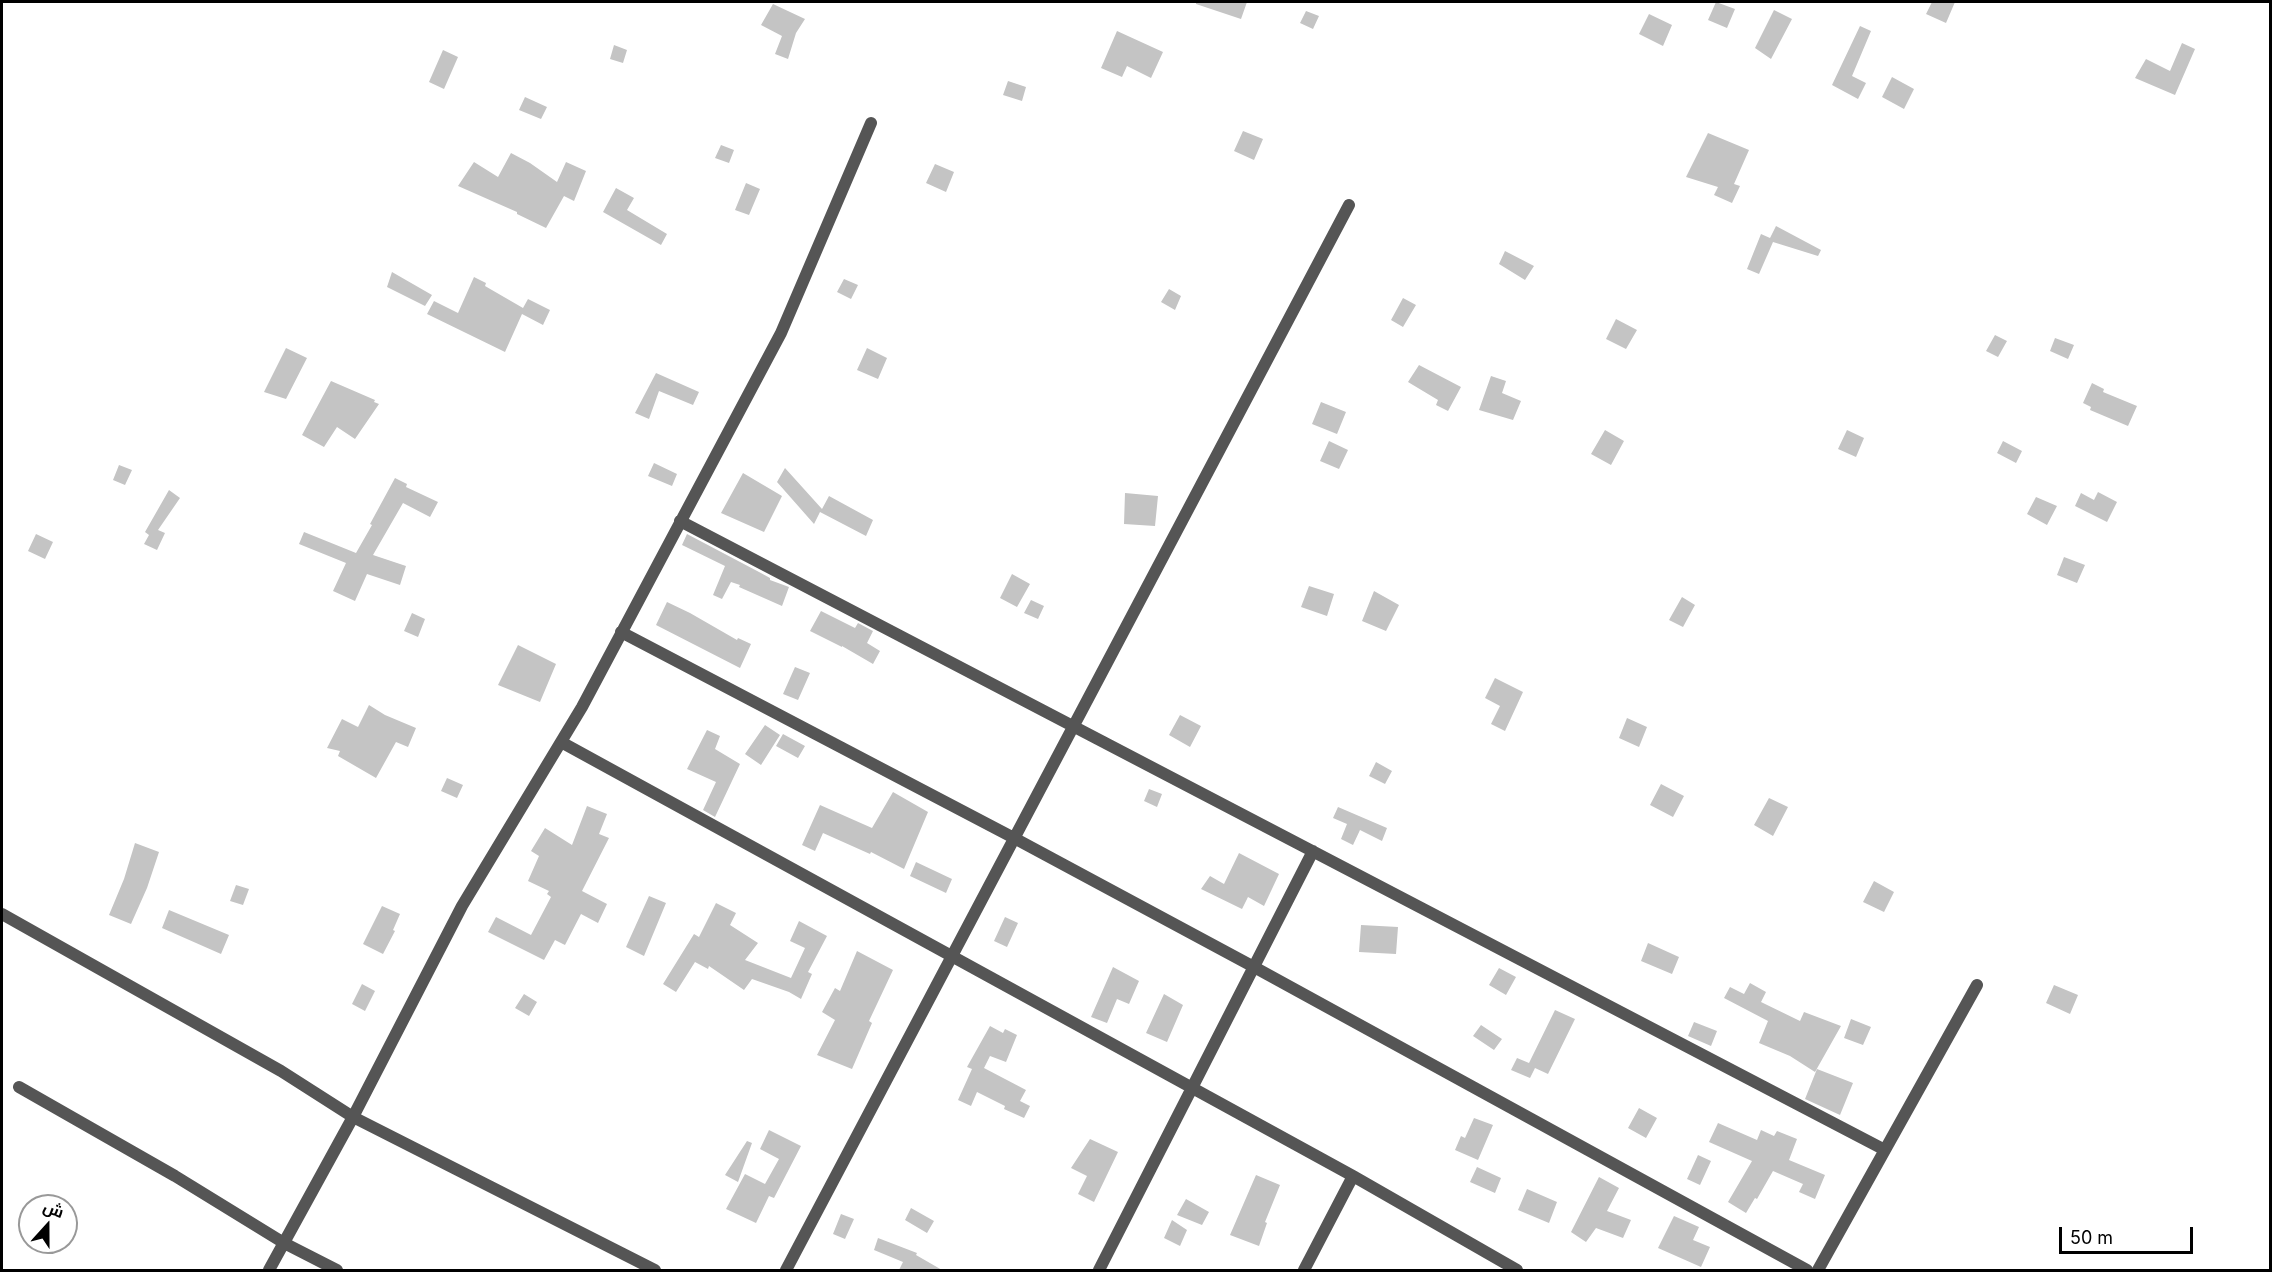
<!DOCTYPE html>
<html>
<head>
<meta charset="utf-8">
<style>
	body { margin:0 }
	#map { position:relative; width:2272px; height:1272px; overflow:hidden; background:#fff; font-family:Inter,Cairo,sans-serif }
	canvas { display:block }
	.frame { position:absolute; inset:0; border:3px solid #000; pointer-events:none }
	.north { position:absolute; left:18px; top:1194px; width:60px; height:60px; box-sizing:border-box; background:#fff; border:2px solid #999; border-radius:50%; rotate:21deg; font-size:16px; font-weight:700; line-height:24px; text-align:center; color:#000 }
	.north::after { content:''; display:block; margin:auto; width:21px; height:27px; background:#000; clip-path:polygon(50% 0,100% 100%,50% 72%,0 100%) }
	.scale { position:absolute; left:2059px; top:1227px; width:134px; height:27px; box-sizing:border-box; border:3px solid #000; border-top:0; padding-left:8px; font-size:18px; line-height:21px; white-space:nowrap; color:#000; -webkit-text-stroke:4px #fff; paint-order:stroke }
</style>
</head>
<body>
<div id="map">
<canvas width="2272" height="1272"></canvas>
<div class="frame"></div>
<div class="north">ش</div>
<div class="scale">50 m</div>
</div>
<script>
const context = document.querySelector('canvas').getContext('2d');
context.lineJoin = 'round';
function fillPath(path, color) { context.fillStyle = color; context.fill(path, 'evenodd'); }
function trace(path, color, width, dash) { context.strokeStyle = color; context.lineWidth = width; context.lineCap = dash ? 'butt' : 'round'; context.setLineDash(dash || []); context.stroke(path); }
fillPath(new Path2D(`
	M 1196,2 L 1247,2 L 1241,19 L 1196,4 Z
	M 1716,2 L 1735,9 L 1727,28 L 1708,20 Z
	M 1932,2 L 1955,2 L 1946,23 L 1926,14 Z
	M 773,4 L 805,19 L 796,33 L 788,59 L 775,54 L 782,36 L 761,25 Z
	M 1774,10 L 1792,19 L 1771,59 L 1755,48 Z
	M 1306,11 L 1319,16 L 1313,29 L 1300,23 Z
	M 1649,14 L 1672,25 L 1663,46 L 1639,34 Z
	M 1860,26 L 1871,31 L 1852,76 L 1866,83 L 1858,99 L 1832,85 Z
	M 1117,31 L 1163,52 L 1151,78 L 1127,66 L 1122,77 L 1101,68 Z
	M 2182,43 L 2195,49 L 2175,95 L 2135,78 L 2146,59 L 2170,71 Z
	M 614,45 L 627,50 L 623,63 L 610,59 Z
	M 443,50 L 458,57 L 444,89 L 429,82 Z
	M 1892,77 L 1914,89 L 1904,109 L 1882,97 Z
	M 1008,81 L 1026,87 L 1022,101 L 1003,95 Z
	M 525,97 L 547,107 L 541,119 L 519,110 Z
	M 1243,131 L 1263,139 L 1254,160 L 1234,151 Z
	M 1708,133 L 1749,150 L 1734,184 L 1740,186 L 1732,203 L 1714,195 L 1718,187 L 1686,177 Z
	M 721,145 L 734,150 L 729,163 L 715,158 Z
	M 511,153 L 530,163 L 557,182 L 566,162 L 586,171 L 574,201 L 564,196 L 546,228 L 517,214 L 517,212 L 458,186 L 474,162 L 498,177 Z
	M 935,164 L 954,172 L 946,192 L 926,183 Z
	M 746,183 L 760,189 L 749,215 L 735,210 Z
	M 616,188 L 634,198 L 627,210 L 667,234 L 661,245 L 603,212 Z
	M 1776,226 L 1821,250 L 1818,256 L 1773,242 L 1759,274 L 1747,269 L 1761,234 L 1770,238 Z
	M 1505,251 L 1534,266 L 1525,280 L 1499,264 Z
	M 392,272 L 432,295 L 425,306 L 387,287 Z
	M 474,277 L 486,283 L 485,286 L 523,308 L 528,299 L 550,310 L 543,325 L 522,314 L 505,352 L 427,314 L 434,301 L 458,313 Z
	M 844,279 L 858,285 L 851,299 L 837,292 Z
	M 1169,289 L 1181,296 L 1175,310 L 1161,302 Z
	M 1403,298 L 1416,305 L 1403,327 L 1391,320 Z
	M 1616,319 L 1637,330 L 1626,349 L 1606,339 Z
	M 1995,335 L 2007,341 L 1998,357 L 1986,351 Z
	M 2055,338 L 2074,345 L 2068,359 L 2050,351 Z
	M 286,348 L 307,358 L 286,399 L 264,392 Z
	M 867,348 L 887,358 L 878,379 L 857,370 Z
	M 1419,365 L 1461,387 L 1448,411 L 1436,405 L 1438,400 L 1408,382 Z
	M 656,373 L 699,392 L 693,405 L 659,391 L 649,419 L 635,413 Z
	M 1491,376 L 1506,381 L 1502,393 L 1521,401 L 1513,420 L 1479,410 Z
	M 331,381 L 375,400 L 374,402 L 379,404 L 355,439 L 337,427 L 324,447 L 302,435 Z
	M 2092,383 L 2104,389 L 2103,392 L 2137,406 L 2128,426 L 2090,410 L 2091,407 L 2083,403 Z
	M 1321,402 L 1346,412 L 1337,434 L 1312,424 Z
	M 1605,430 L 1624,441 L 1611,465 L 1591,454 Z
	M 1847,430 L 1864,438 L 1856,457 L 1838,449 Z
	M 1329,441 L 1348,450 L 1339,469 L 1320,461 Z
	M 2003,441 L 2022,451 L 2016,463 L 1997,453 Z
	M 654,463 L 677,474 L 672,486 L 648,476 Z
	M 119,465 L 132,470 L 125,485 L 113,480 Z
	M 785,468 L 822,509 L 829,496 L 873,520 L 866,536 L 820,512 L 814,524 L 777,482 Z
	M 743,473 L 782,496 L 764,532 L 721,513 Z
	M 395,478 L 407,484 L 406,487 L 438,502 L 430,517 L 403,503 L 373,555 L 406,566 L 400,585 L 367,574 L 355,601 L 333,591 L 346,563 L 299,544 L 304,532 L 356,553 L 372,525 L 370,524 Z
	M 169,490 L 180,498 L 158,530 L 165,533 L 157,550 L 144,544 L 149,535 L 145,532 Z
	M 2098,492 L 2117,502 L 2107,522 L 2075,506 L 2081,493 L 2094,500 Z
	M 1125,493 L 1158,496 L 1155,526 L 1124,524 Z
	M 2036,497 L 2057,506 L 2047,525 L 2027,514 Z
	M 36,534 L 53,542 L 45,559 L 28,551 Z
	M 687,534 L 759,572 L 770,578 L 770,580 L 789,587 L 782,606 L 739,587 L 740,585 L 731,582 L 722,599 L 713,595 L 725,566 L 682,545 Z
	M 2064,557 L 2085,565 L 2077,583 L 2057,575 Z
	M 1012,574 L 1030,584 L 1017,607 L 1000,598 Z
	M 1309,586 L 1334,594 L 1327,616 L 1301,607 Z
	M 1374,591 L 1399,605 L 1386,631 L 1362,621 Z
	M 1682,597 L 1695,605 L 1683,627 L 1669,620 Z
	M 1031,600 L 1044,606 L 1038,619 L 1024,613 Z
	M 667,602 L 690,613 L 737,640 L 738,638 L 751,644 L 740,668 L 656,625 Z
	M 821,611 L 855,628 L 858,623 L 873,631 L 867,643 L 880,651 L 873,664 L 842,646 L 842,647 L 810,631 Z
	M 412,613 L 425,619 L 418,637 L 404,631 Z
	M 518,645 L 556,664 L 540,702 L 498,685 Z
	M 795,667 L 810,673 L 798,700 L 783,694 Z
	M 1495,678 L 1523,692 L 1505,731 L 1491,724 L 1500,706 L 1485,698 Z
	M 369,705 L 385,715 L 416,728 L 408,747 L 396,742 L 376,778 L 338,756 L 340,751 L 327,748 L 342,719 L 358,727 Z
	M 1180,715 L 1201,726 L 1190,747 L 1169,735 Z
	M 1627,718 L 1647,727 L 1639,747 L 1619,738 Z
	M 765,725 L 780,735 L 761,765 L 745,754 Z
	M 707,730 L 720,736 L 715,749 L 740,764 L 715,817 L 703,810 L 716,782 L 687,769 Z
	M 783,734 L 805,746 L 798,758 L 776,746 Z
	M 1376,762 L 1392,771 L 1385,784 L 1369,776 Z
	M 447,778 L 463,785 L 457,798 L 441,791 Z
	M 1661,784 L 1684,796 L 1673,817 L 1650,805 Z
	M 1149,789 L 1162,794 L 1157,807 L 1144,801 Z
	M 893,792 L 928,812 L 904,869 L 871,852 L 870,854 L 823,833 L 815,851 L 802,845 L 820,805 L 872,828 Z
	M 1769,798 L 1788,807 L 1773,836 L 1754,825 Z
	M 587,806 L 607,814 L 599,834 L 609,838 L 582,891 L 607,904 L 598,923 L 581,914 L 565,945 L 555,940 L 544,960 L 488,932 L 496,917 L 531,935 L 551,897 L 547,894 L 549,891 L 528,881 L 539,856 L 531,851 L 545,828 L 572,845 Z
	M 1338,807 L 1387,828 L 1382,841 L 1360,830 L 1353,845 L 1341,839 L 1347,824 L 1333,818 Z
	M 135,843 L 159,852 L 147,888 L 131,924 L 109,915 L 124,879 Z
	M 1239,853 L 1279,874 L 1264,906 L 1248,897 L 1242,909 L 1201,889 L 1210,876 L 1224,884 Z
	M 916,862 L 952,879 L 946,893 L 910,876 Z
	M 1874,881 L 1894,892 L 1884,912 L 1863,902 Z
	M 236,885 L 249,889 L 243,905 L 230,901 Z
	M 649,896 L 666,903 L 644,956 L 626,947 Z
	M 716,903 L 736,913 L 730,925 L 758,943 L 745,960 L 791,978 L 805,948 L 790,941 L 799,921 L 827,936 L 808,972 L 812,974 L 801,999 L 789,992 L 752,979 L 744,990 L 709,966 L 708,969 L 695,962 L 676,992 L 663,984 L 694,934 L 699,937 Z
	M 382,906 L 400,914 L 393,930 L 395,931 L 383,954 L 363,944 Z
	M 169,910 L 229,935 L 221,954 L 162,928 Z
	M 1005,917 L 1018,923 L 1007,947 L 994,941 Z
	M 1361,925 L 1398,927 L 1396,954 L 1359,952 Z
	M 1648,943 L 1679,957 L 1672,974 L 1641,961 Z
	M 857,951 L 893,970 L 869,1021 L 872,1023 L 852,1069 L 817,1055 L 835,1020 L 822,1012 L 835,988 L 840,991 Z
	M 1113,967 L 1139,981 L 1129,1004 L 1117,999 L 1107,1023 L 1091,1017 Z
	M 1499,968 L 1516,977 L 1506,995 L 1489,985 Z
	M 1750,983 L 1766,992 L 1761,1002 L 1800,1021 L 1804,1012 L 1841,1026 L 1815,1072 L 1790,1056 L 1759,1043 L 1768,1021 L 1724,998 L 1730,987 L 1744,994 Z
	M 362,984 L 375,991 L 365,1011 L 352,1004 Z
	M 2054,985 L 2078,995 L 2070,1014 L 2046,1003 Z
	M 524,994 L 537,1002 L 529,1016 L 515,1008 Z
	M 1164,994 L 1183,1005 L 1167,1042 L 1146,1033 Z
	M 1555,1010 L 1575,1019 L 1548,1074 L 1535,1068 L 1530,1078 L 1511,1070 L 1517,1058 L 1529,1063 Z
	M 1851,1019 L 1871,1027 L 1863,1045 L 1844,1038 Z
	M 1694,1022 L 1717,1031 L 1711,1046 L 1688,1036 Z
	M 1481,1025 L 1502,1039 L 1494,1050 L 1473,1036 Z
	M 990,1026 L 1003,1033 L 1005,1029 L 1017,1035 L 1006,1062 L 990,1056 L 984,1068 L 1026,1090 L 1020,1101 L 1030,1106 L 1024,1118 L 1004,1109 L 1005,1106 L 977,1092 L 971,1106 L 958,1100 L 972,1069 L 967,1067 Z
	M 1817,1069 L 1853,1083 L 1840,1115 L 1805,1099 Z
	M 1639,1108 L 1657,1118 L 1646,1138 L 1628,1128 Z
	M 1474,1118 L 1493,1125 L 1478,1160 L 1455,1150 L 1461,1136 L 1465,1138 Z
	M 1718,1123 L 1757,1140 L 1761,1130 L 1774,1136 L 1777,1131 L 1797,1139 L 1789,1160 L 1825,1175 L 1815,1199 L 1799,1192 L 1803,1184 L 1773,1171 L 1757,1199 L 1755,1198 L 1746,1213 L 1728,1202 L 1752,1161 L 1709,1142 Z
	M 769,1130 L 801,1146 L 774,1198 L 769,1196 L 756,1223 L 726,1209 L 745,1174 L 765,1184 L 779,1159 L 760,1149 Z
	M 1090,1139 L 1118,1152 L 1094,1202 L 1078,1194 L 1087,1176 L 1071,1168 Z
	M 747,1141 L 752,1143 L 738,1182 L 725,1175 Z
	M 1698,1155 L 1711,1161 L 1700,1185 L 1687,1179 Z
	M 1477,1167 L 1501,1178 L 1495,1193 L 1470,1182 Z
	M 1256,1175 L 1280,1185 L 1265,1222 L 1267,1223 L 1259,1246 L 1230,1235 Z
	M 1599,1177 L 1619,1188 L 1607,1211 L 1631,1220 L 1623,1238 L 1596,1228 L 1586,1242 L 1571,1232 Z
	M 1527,1189 L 1557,1202 L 1549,1223 L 1518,1210 Z
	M 1186,1199 L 1209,1212 L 1202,1225 L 1177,1215 Z
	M 911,1208 L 934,1221 L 927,1233 L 905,1220 Z
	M 841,1214 L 854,1219 L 845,1239 L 833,1234 Z
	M 1674,1216 L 1699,1227 L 1693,1240 L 1710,1247 L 1701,1267 L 1658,1248 Z
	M 1172,1220 L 1187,1230 L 1180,1246 L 1164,1238 Z
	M 878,1238 L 917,1253 L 916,1255 L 942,1270 L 899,1270 L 903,1262 L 874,1250 Z`), '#c4c4c4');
trace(new Path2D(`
	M 680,521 L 1885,1150
	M 621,632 L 1014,838 L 1254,967 L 1807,1270
	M 561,742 L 1353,1176 L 1517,1270
	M 2,914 L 281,1071 L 353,1117 L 655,1270
	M 19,1087 L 175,1176 L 284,1243 L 337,1270
	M 269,1270 L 353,1117 L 462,906 L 582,707 L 781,333 L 871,123
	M 786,1270 L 1349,205
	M 1099,1270 L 1313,851
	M 1304,1270 L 1353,1176
	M 1818,1270 L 1977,985`), '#555', 12);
</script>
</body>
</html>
